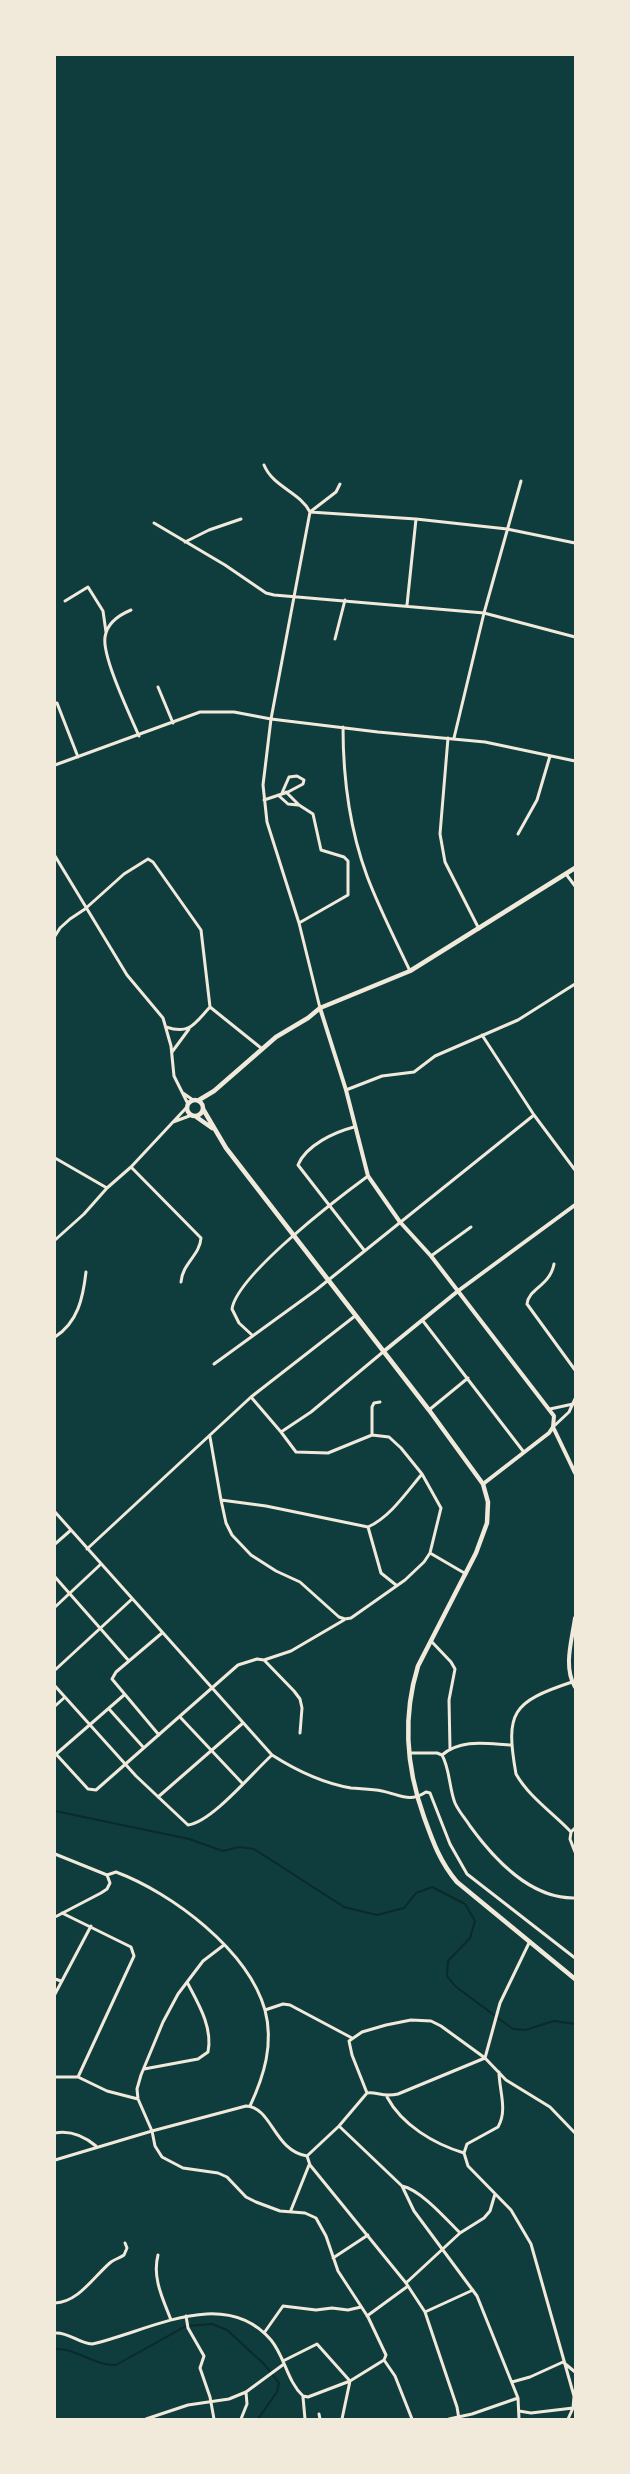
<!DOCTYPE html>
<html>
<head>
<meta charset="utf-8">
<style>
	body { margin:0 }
	#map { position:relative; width:630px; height:2474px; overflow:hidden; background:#0f3d3e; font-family:"Exo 2",sans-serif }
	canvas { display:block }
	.frame { position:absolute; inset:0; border:56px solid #f1e9da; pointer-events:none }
</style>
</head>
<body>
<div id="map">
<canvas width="630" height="2474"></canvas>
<div class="frame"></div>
</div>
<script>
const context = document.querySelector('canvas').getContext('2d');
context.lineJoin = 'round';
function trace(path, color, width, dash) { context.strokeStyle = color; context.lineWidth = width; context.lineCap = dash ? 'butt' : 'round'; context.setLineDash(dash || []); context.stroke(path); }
trace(new Path2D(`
	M 55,1811 L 189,1839 L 223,1851 L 239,1847 L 254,1849 L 344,1907 L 377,1915 L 404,1908 L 416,1893 L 432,1887 L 465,1904 L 475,1921 L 470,1938 L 448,1961 L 447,1976 L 455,1986 L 513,2029 L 525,2030 L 554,2021 L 575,2024
	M 55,2349 C 77,2348 94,2366 116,2365 L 186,2326 L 212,2324 L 227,2330 L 264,2364 L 279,2383 L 277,2392 L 258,2419`), '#0a2a2b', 2);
trace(new Path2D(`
	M 264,465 C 273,487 300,492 310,512 L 416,519 L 507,529 L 575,543
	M 154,523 L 225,565 L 266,593 L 274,595 L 484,613 L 575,637
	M 185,542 L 209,530 L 241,519
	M 65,601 L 88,587 L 103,611 L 106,632
	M 407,605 L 416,519
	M 131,610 C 119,615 107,623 105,637 C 102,657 130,715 139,736
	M 335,639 L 345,600
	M 158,687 L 173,723
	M 57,703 L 78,757
	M 343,727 C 343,776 350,830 367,876 C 379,908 395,939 410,971
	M 448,738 L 440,834 L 445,862 L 479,929
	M 454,738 L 484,613 L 521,481
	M 55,765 L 200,712 L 234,712 L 271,719 L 378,732 L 485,742 L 575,761
	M 286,792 L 299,805 L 313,814 L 321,850 L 344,857 L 348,861 L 348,895 L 299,923
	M 278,795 L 288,804 L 298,805
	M 264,800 L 288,792 L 303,784 L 304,780 L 297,776 L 289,777 L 282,793
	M 518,834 L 537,800 L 550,756
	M 55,856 L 127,975 L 163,1018 L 171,1046 L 174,1076 L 188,1104
	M 566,874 L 575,886
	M 55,936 L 60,928 L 70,919 L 85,909 L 124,874 L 148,859 L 153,862 L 201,930 L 210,1007 C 194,1024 190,1035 166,1027
	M 210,1007 L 261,1048
	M 320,1008 L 299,923 L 267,822 L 263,785 L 271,719 L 310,512 L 336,492 L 340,484
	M 482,1035 L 534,1115 L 575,1170
	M 172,1052 L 189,1029
	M 346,1090 L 382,1076 L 414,1072 L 435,1056 L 518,1020 L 575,984
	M 183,1093 L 193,1100
	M 173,1122 L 192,1115
	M 354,1127 C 335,1132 306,1145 298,1165 L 364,1250
	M 55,1158 L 107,1188
	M 131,1167 L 201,1238 C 200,1255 182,1264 181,1282
	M 55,1240 L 84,1214 L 107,1188 L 131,1167 L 187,1107
	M 431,1256 L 471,1227
	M 554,1264 C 550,1286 528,1289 527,1304 L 575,1370
	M 423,1321 L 523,1451
	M 252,1335 L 239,1323 L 232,1309 C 237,1275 338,1198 368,1176
	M 55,1337 C 78,1322 83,1298 86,1272
	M 214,1364 L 316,1290 L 534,1115
	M 251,1397 L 281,1432 L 311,1412 L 383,1352
	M 550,1409 L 573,1404
	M 429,1410 L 468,1378
	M 553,1427 L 569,1412 L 575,1399
	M 372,1435 L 372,1407 L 374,1403 L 380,1402
	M 210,1437 L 221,1500 L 226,1523 L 232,1535 L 251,1555 L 276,1571 L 300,1582 L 339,1617 L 345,1619 L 351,1618 L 405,1580 L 424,1562 L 430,1553 L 441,1508 L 422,1474 L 401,1448 L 389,1437 L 372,1435 L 328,1453 L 296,1452 L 281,1432
	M 221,1500 L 266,1506 L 368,1527 C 390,1517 406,1493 422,1474
	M 55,1512 L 272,1755 C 297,1771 322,1783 351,1788 C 361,1789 372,1789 382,1791 C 401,1795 409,1803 426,1792 L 430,1793 L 450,1844 L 467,1874 L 575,1958
	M 368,1527 L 381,1573 L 396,1585
	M 55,1544 L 71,1530
	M 87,1549 L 251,1397 L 355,1316
	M 430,1553 L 466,1574
	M 55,1577 L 129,1661
	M 55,1607 L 101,1564
	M 432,1642 L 451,1662 L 455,1669 L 449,1700 L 450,1749
	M 264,1660 L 291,1651 L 344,1620
	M 55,1670 L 132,1599
	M 55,1686 L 136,1776 L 188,1825 C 212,1822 253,1772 272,1755
	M 55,1706 L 65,1697
	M 109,1709 L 144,1748
	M 180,1717 L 243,1784
	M 159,1735 L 112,1679 L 116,1672 L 162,1633
	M 55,1753 L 88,1789 L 96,1790 L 238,1665 L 257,1659 L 264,1660 L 294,1691 L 300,1699 L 302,1708 L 300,1733
	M 409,1753 L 437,1753 L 442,1755 C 450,1769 449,1788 455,1803 C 459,1812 465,1818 470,1826 C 494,1859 530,1899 575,1898
	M 55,1755 L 124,1695
	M 442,1755 C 462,1738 488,1744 512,1745
	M 158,1797 L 243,1723
	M 575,1828 L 571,1832 L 570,1839 L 575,1852
	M 571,1832 C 553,1813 529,1797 516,1774 C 505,1712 512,1702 572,1682
	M 55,1854 L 107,1875 L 110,1883 L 107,1889 L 101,1893 L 55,1917
	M 107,1875 L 116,1872 C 172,1893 248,1950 265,2010 C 274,2044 264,2076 250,2106
	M 62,1913 L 131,1947 L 134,1956 L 78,2077
	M 224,1945 L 203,1961 L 178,1994 L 163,2022 L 141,2075 L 137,2089 L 138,2099 L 152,2131 L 155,2146 L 162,2157 L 183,2168 L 218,2173 L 227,2177 L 246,2197 L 256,2202 L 280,2211 L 305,2213 L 316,2218 L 326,2236 L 338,2271 L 368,2317 L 386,2355 L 384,2360 L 350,2381 L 342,2419
	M 55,1979 L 61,1981
	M 55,1994 L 91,1926
	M 265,2010 L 283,2004 L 290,2005 L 352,2038
	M 144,2069 L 198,2059 L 208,2052 C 213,2027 198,2003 187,1982
	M 499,2072 C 499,2090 508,2110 498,2127 L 467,2144 L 464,2153 L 468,2166 L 511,2210 L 531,2244 L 574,2396 L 573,2408 L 568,2419
	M 55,2077 L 78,2077 L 107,2091 L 138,2099
	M 367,2093 L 352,2055 L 349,2041 L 362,2032 L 386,2025 L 411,2020 L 431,2021 L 441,2026 L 485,2058 L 506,2080 L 550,2107 L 575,2133
	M 387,2097 C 402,2125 434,2144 464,2153
	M 339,2126 L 402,2186 L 414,2211 L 477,2296 L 518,2398 L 519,2419
	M 55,2133 C 71,2130 84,2136 96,2146
	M 307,2156 L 310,2165 L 406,2283 L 425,2312 L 457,2407 L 459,2419
	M 55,2160 L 152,2131 L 246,2106 C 272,2107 274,2151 307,2156 L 339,2126 L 367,2093 C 376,2091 383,2098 398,2094 L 485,2058 L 500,2003 L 529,1943
	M 402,2186 C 421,2190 446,2219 460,2233
	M 291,2210 L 309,2165
	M 158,2255 C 152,2278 163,2299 171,2320
	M 333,2258 L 368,2235
	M 406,2283 L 460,2233 L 484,2218 L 490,2211 L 495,2194
	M 55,2303 C 79,2302 94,2276 111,2262 C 115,2259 120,2258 124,2255 L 127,2248 L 125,2243
	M 425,2312 L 473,2290
	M 186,2316 L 188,2328 L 204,2356 L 200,2368 L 210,2397 L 214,2419
	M 367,2316 L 408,2286
	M 55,2333 C 69,2332 78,2343 92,2344 C 148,2332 223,2285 271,2340 C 285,2357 287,2381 303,2396 L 308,2397 L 350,2381 L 317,2344 L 283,2361
	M 264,2333 L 283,2306 L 316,2310 L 332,2308 L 348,2310 L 361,2307
	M 384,2360 L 395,2376 L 412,2419
	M 512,2382 L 530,2377 L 563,2362 L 575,2372
	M 303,2397 L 305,2419
	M 519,2411 L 531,2413 L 573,2408
	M 319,2414 L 320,2419
	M 146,2419 L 188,2405 L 229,2399 L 246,2392 L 284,2364
	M 241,2419 L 247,2404 L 246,2392
	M 449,2419 L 472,2414 L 518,2398`), '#f1e9da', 3);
trace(new Path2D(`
	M 320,1008 L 346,1090 L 368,1176 L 400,1222 L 431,1256 L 554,1416 L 553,1427 L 549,1433 L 483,1484
	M 383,1352 L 458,1291 L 575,1205
	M 553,1427 L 575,1473
	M 575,1618 C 572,1640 563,1667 575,1687`), '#f1e9da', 4);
trace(new Path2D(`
	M187 1108a8 8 0 1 1 16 0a8 8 0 1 1-16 0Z
	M 199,1100 L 214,1091 L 276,1037 L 308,1018 L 320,1008 L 410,971 L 575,868
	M 203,1109 L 226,1148 L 429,1410 L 483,1484 L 488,1502 L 487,1523 L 476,1553 L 418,1666 C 402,1718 406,1767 424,1817 C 433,1842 440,1862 457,1882 L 575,1979
	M 195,1116 L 212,1128`), '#f1e9da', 4.5);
</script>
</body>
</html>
